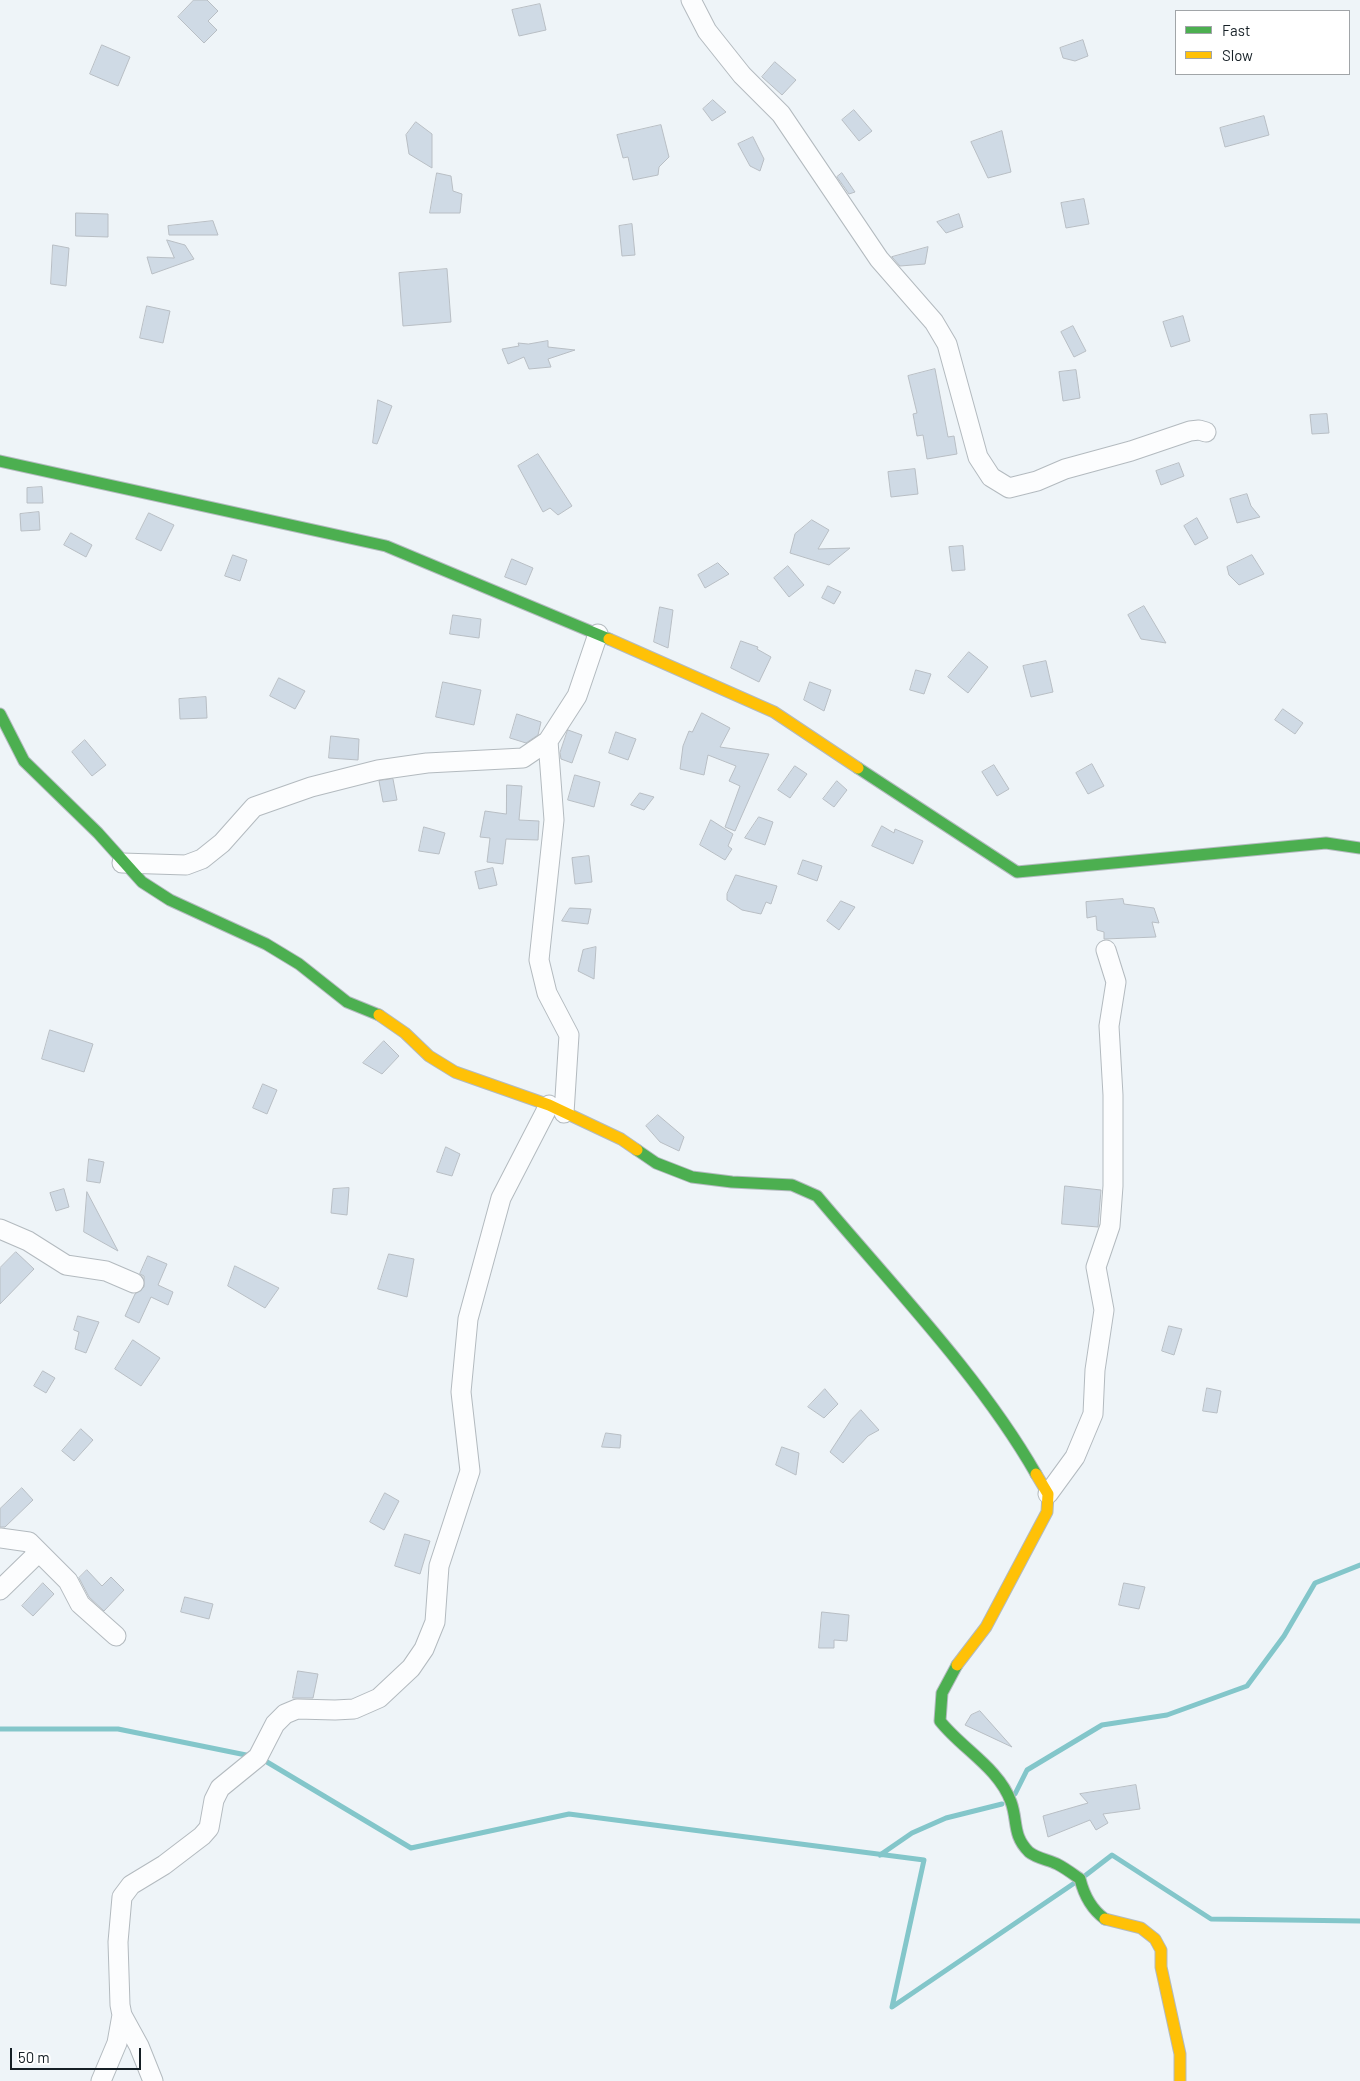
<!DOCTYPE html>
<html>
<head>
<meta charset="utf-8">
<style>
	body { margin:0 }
	#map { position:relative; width:1360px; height:2081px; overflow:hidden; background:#eef4f8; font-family:Barlow,sans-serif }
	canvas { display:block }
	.legend { position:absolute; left:1175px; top:10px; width:175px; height:65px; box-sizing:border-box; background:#fff; border:1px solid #a1a5a8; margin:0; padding:6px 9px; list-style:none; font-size:15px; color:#151f25 }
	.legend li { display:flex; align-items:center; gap:10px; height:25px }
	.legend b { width:25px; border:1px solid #a1a5a8 }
	.scale { position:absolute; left:10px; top:2048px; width:131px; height:22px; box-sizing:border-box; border:2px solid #151f25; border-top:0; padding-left:6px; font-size:15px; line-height:18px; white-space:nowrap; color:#151f25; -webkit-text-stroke:4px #fff; paint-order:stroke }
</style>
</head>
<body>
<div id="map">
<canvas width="1360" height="2081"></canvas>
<ul class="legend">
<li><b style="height:6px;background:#4caf50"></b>Fast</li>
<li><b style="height:6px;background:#ffc107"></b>Slow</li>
</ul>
<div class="scale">50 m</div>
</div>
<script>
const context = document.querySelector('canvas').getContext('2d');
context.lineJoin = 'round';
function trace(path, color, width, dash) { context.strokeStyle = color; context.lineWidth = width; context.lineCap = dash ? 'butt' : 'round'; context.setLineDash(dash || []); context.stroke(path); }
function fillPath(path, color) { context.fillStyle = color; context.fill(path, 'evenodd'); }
trace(new Path2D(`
	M 0,1729 L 118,1729 L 251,1756
	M 262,1759 L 411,1848 L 569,1814 L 924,1860 L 892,2007 L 1073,1884
	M 1015,1794 L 1027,1770 L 1102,1725 L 1167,1715 L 1247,1686 L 1284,1636 L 1315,1583 L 1360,1565
	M 880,1855 L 912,1833 L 946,1818 L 1002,1804
	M 1086,1875 L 1112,1855 L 1211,1919 L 1360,1921`), '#83c6ca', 5);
const building = new Path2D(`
	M 194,0 L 207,0 L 218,11 L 208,21 L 217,30 L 204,43 L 178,17 Z
	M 540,4 L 546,30 L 519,36 L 512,10 Z
	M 1083,40 L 1088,56 L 1075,61 L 1063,58 L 1060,48 Z
	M 102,45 L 130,57 L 118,86 L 90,74 Z
	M 775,62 L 796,80 L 782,95 L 762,77 Z
	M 713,100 L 726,112 L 712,121 L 703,109 Z
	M 854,110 L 872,131 L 859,141 L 842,120 Z
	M 1264,116 L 1269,135 L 1225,147 L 1220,128 Z
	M 416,122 L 432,134 L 432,168 L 409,154 L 406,135 Z
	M 661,125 L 669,157 L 659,167 L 658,175 L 633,180 L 628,157 L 623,158 L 617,135 Z
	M 1002,131 L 1011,172 L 988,178 L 971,142 Z
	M 753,137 L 764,159 L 760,171 L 750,166 L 738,144 Z
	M 437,173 L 451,176 L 453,191 L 462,194 L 460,213 L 430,213 Z
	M 842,173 L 855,192 L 849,194 L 837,177 Z
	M 1084,199 L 1089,224 L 1066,228 L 1061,203 Z
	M 76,213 L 108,214 L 108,237 L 76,236 Z
	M 959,214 L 963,227 L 946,233 L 937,222 Z
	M 213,221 L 218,235 L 169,235 L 168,226 Z
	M 632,224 L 635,255 L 622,256 L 619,226 Z
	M 167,240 L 185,245 L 194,259 L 152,274 L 147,257 L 174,258 Z
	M 53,245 L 69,248 L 66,286 L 51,284 Z
	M 928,247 L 925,264 L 900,266 L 892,257 Z
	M 447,269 L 451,322 L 403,326 L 399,273 Z
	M 147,306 L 170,311 L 163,343 L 140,338 Z
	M 1183,316 L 1190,341 L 1171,347 L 1163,322 Z
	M 1073,326 L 1086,351 L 1074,357 L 1061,332 Z
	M 548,341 L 548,347 L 575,350 L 548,359 L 551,367 L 529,369 L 524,357 L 508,364 L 502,349 L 519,346 L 518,343 L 528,344 Z
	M 935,369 L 948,437 L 954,436 L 957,454 L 927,459 L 923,435 L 917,436 L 913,414 L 917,413 L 908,376 Z
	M 1076,370 L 1080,398 L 1063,401 L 1059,372 Z
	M 378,400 L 392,406 L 377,444 L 373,443 Z
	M 1327,414 L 1329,433 L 1312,434 L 1310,415 Z
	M 538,454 L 572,506 L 558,515 L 550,508 L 543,512 L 518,466 Z
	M 1179,463 L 1184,476 L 1161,485 L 1156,471 Z
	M 915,469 L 918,494 L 891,497 L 888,472 Z
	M 42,487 L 43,503 L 27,503 L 27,488 Z
	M 1247,494 L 1251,506 L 1260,517 L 1237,523 L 1230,499 Z
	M 39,512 L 40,530 L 21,531 L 20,514 Z
	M 149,513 L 174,525 L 161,551 L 136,539 Z
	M 1197,518 L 1208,538 L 1195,545 L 1184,526 Z
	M 812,520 L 829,530 L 818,549 L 850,548 L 829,565 L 790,553 L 795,534 Z
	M 71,533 L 92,545 L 86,557 L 64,545 Z
	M 963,546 L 965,570 L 952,571 L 949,547 Z
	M 233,555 L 247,560 L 240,581 L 225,576 Z
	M 1252,555 L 1264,574 L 1239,585 L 1229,575 L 1227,567 Z
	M 512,559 L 533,568 L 526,585 L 505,577 Z
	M 718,563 L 729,574 L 705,588 L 698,575 Z
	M 788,566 L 804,585 L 789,597 L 774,578 Z
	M 828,586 L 841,592 L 834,604 L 822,598 Z
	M 1144,606 L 1166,643 L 1141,639 L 1128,615 Z
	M 660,607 L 673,610 L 668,648 L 654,642 Z
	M 453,615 L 481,619 L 479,638 L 450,634 Z
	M 741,641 L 758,647 L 757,649 L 771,657 L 759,682 L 731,668 Z
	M 969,652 L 988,667 L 968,693 L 948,677 Z
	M 1046,661 L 1053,692 L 1031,697 L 1023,666 Z
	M 916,670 L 931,674 L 924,694 L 910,690 Z
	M 279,678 L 305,691 L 295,709 L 270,696 Z
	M 443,682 L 481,690 L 474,725 L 436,717 Z
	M 810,682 L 831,690 L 824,711 L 804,700 Z
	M 206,697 L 207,718 L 180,719 L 179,699 Z
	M 1283,709 L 1303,723 L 1295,734 L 1275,720 Z
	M 702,713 L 730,728 L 720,747 L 769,754 L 735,831 L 725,827 L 740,786 L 729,781 L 736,766 L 708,755 L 704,775 L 680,769 L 683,746 L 689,731 L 692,732 Z
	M 517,714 L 541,722 L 538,735 L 526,743 L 510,738 Z
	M 568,730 L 582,735 L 572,763 L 561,759 L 560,753 Z
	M 616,732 L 636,739 L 628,760 L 609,753 Z
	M 331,736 L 359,739 L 358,760 L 329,758 Z
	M 85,740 L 106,765 L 92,776 L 72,752 Z
	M 1092,764 L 1104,786 L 1088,794 L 1076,773 Z
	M 994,765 L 1009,789 L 997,796 L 982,772 Z
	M 795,766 L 807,774 L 790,798 L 778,790 Z
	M 575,775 L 600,782 L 594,807 L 568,800 Z
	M 393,779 L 397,800 L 383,802 L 379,781 Z
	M 837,781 L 847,790 L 834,807 L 823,799 Z
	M 507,785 L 522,786 L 519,820 L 539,821 L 538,840 L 506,839 L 503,864 L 487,862 L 490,838 L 480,837 L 485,811 L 506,814 Z
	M 640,793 L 654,797 L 644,810 L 631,805 Z
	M 759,817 L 773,822 L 765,845 L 745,838 Z
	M 711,820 L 733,834 L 728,846 L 732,849 L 725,860 L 700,845 Z
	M 882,826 L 894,833 L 895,829 L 923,841 L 913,864 L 872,846 Z
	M 424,827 L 445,833 L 439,854 L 419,851 Z
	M 589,856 L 592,882 L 575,884 L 572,858 Z
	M 803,860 L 822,866 L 817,881 L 798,874 Z
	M 493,868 L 497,885 L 479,889 L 475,872 Z
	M 736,875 L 777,886 L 771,904 L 766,902 L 761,914 L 742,910 L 727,900 L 727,894 Z
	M 1123,899 L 1124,904 L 1154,908 L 1159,923 L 1152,922 L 1156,937 L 1104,939 L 1104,932 L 1097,930 L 1096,916 L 1087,918 L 1086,902 Z
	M 841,901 L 855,907 L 839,930 L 827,921 Z
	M 570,908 L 591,909 L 588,924 L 562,921 Z
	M 596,947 L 594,979 L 578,971 L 583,950 Z
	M 50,1030 L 93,1044 L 84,1072 L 42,1059 Z
	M 384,1041 L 399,1056 L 382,1074 L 363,1063 Z
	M 263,1084 L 277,1090 L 267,1114 L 253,1108 Z
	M 658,1115 L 684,1137 L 679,1151 L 660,1142 L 646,1126 Z
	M 446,1147 L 460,1154 L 452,1176 L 437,1172 Z
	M 89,1159 L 104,1162 L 100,1183 L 87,1181 Z
	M 1065,1186 L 1101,1190 L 1098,1227 L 1062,1224 Z
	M 349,1188 L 347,1215 L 331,1213 L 333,1189 Z
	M 64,1189 L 69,1207 L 56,1211 L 50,1193 Z
	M 87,1192 L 118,1251 L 84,1232 Z
	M 16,1252 L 34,1269 L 0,1304 L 0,1268 Z
	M 389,1254 L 414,1259 L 407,1297 L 378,1289 Z
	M 148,1256 L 167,1264 L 158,1285 L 173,1292 L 168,1305 L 151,1297 L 139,1323 L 125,1316 L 135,1294 L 144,1287 L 144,1276 L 140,1274 Z
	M 235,1266 L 279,1288 L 265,1308 L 228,1286 Z
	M 78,1316 L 99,1322 L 86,1353 L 75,1349 L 79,1332 L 74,1330 Z
	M 1169,1326 L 1182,1329 L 1174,1355 L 1162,1351 Z
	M 133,1340 L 160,1358 L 141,1386 L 115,1369 Z
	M 43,1371 L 55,1378 L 46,1393 L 34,1386 Z
	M 1207,1388 L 1221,1391 L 1217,1413 L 1203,1411 Z
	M 825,1389 L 838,1404 L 824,1418 L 808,1407 Z
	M 861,1410 L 879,1430 L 868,1436 L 843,1463 L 830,1452 L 851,1420 Z
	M 81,1429 L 93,1440 L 74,1461 L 62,1451 Z
	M 606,1433 L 621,1435 L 620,1448 L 602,1447 Z
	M 782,1447 L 799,1453 L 796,1475 L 776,1465 Z
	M 22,1488 L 33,1500 L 5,1527 L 0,1527 L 0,1509 Z
	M 385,1493 L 399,1501 L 384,1530 L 370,1522 Z
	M 405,1534 L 430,1541 L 420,1574 L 395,1566 Z
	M 87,1570 L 102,1586 L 111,1577 L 124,1590 L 104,1611 L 89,1597 L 79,1578 Z
	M 43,1583 L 54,1594 L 33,1616 L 22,1606 Z
	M 1124,1583 L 1145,1587 L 1139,1609 L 1119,1605 Z
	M 185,1597 L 213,1604 L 209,1619 L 181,1612 Z
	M 822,1612 L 849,1615 L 847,1641 L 834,1640 L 834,1648 L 819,1648 Z
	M 298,1671 L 318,1674 L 313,1698 L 293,1698 Z
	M 980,1711 L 1012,1747 L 965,1725 L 971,1715 Z
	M 1136,1785 L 1140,1809 L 1103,1814 L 1108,1823 L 1096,1830 L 1090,1820 L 1048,1837 L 1043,1816 L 1088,1803 L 1080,1794 Z`);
fillPath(building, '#cfdae5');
trace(building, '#b8bec4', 1);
const street = new Path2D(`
	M 691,0 L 707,31 L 742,75 L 781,114 L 879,259 L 934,322 L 947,344 L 978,457 L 991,477 L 1009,488 L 1037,481 L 1065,469 L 1131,451 L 1190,431 L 1199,430 L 1206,432
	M 122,863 L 186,865 L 202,859 L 222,843 L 254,807 L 311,787 L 378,770 L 427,763 L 523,758 L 548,741
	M 564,1113 L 569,1035 L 547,993 L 539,960 L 554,820 L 548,741 L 577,696 L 598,634
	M 0,1229 L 28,1241 L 66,1265 L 106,1271 L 134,1283
	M 1048,1494 L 1075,1457 L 1093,1414 L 1095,1370 L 1104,1310 L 1096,1267 L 1110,1226 L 1113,1186 L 1113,1095 L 1109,1026 L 1116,982 L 1106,950
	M 0,1538 L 29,1542 L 68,1581 L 80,1604 L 116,1636
	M 0,1590 L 39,1552
	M 122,2015 L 139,2046 L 153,2081
	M 101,2081 L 117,2043 L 122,2015 L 120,2005 L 118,1942 L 122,1897 L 131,1885 L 164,1865 L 202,1836 L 209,1828 L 214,1800 L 220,1788 L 258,1757 L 275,1724 L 285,1714 L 297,1709 L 335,1710 L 354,1709 L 379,1698 L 411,1668 L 424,1649 L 435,1622 L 439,1566 L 470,1471 L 461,1392 L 468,1319 L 501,1198 L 549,1105`);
const fast = new Path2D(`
	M 0,461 L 386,546 L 609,639
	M 0,714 L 24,761 L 98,833 L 142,882 L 170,900 L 266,944 L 299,964 L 347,1002 L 379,1015
	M 858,768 L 1017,872 L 1326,843 L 1360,848
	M 637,1150 L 656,1163 L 692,1177 L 732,1182 L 792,1185 L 817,1196 C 890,1283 980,1376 1036,1474
	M 957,1665 L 942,1693 L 940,1721 C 961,1748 999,1768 1011,1802 C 1018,1821 1012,1835 1029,1852 C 1036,1858 1049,1860 1057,1864 C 1065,1868 1073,1874 1080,1879 C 1084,1895 1091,1909 1105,1919`);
const slow = new Path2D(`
	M 609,639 L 774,712 L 858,768
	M 379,1015 L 405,1033 L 429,1056 L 455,1072 L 549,1105 L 621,1139 L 637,1150
	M 957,1665 L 986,1627 L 1047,1512 L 1048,1494 L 1036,1474
	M 1105,1919 L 1141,1928 L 1155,1939 L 1161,1950 L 1161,1967 L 1180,2054 L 1180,2081`);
trace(street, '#b3babf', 21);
trace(fast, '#b3babf', 13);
trace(slow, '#b3babf', 13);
trace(street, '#fcfdfe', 19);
trace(fast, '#4caf50', 11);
trace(slow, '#ffc107', 11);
</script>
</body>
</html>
